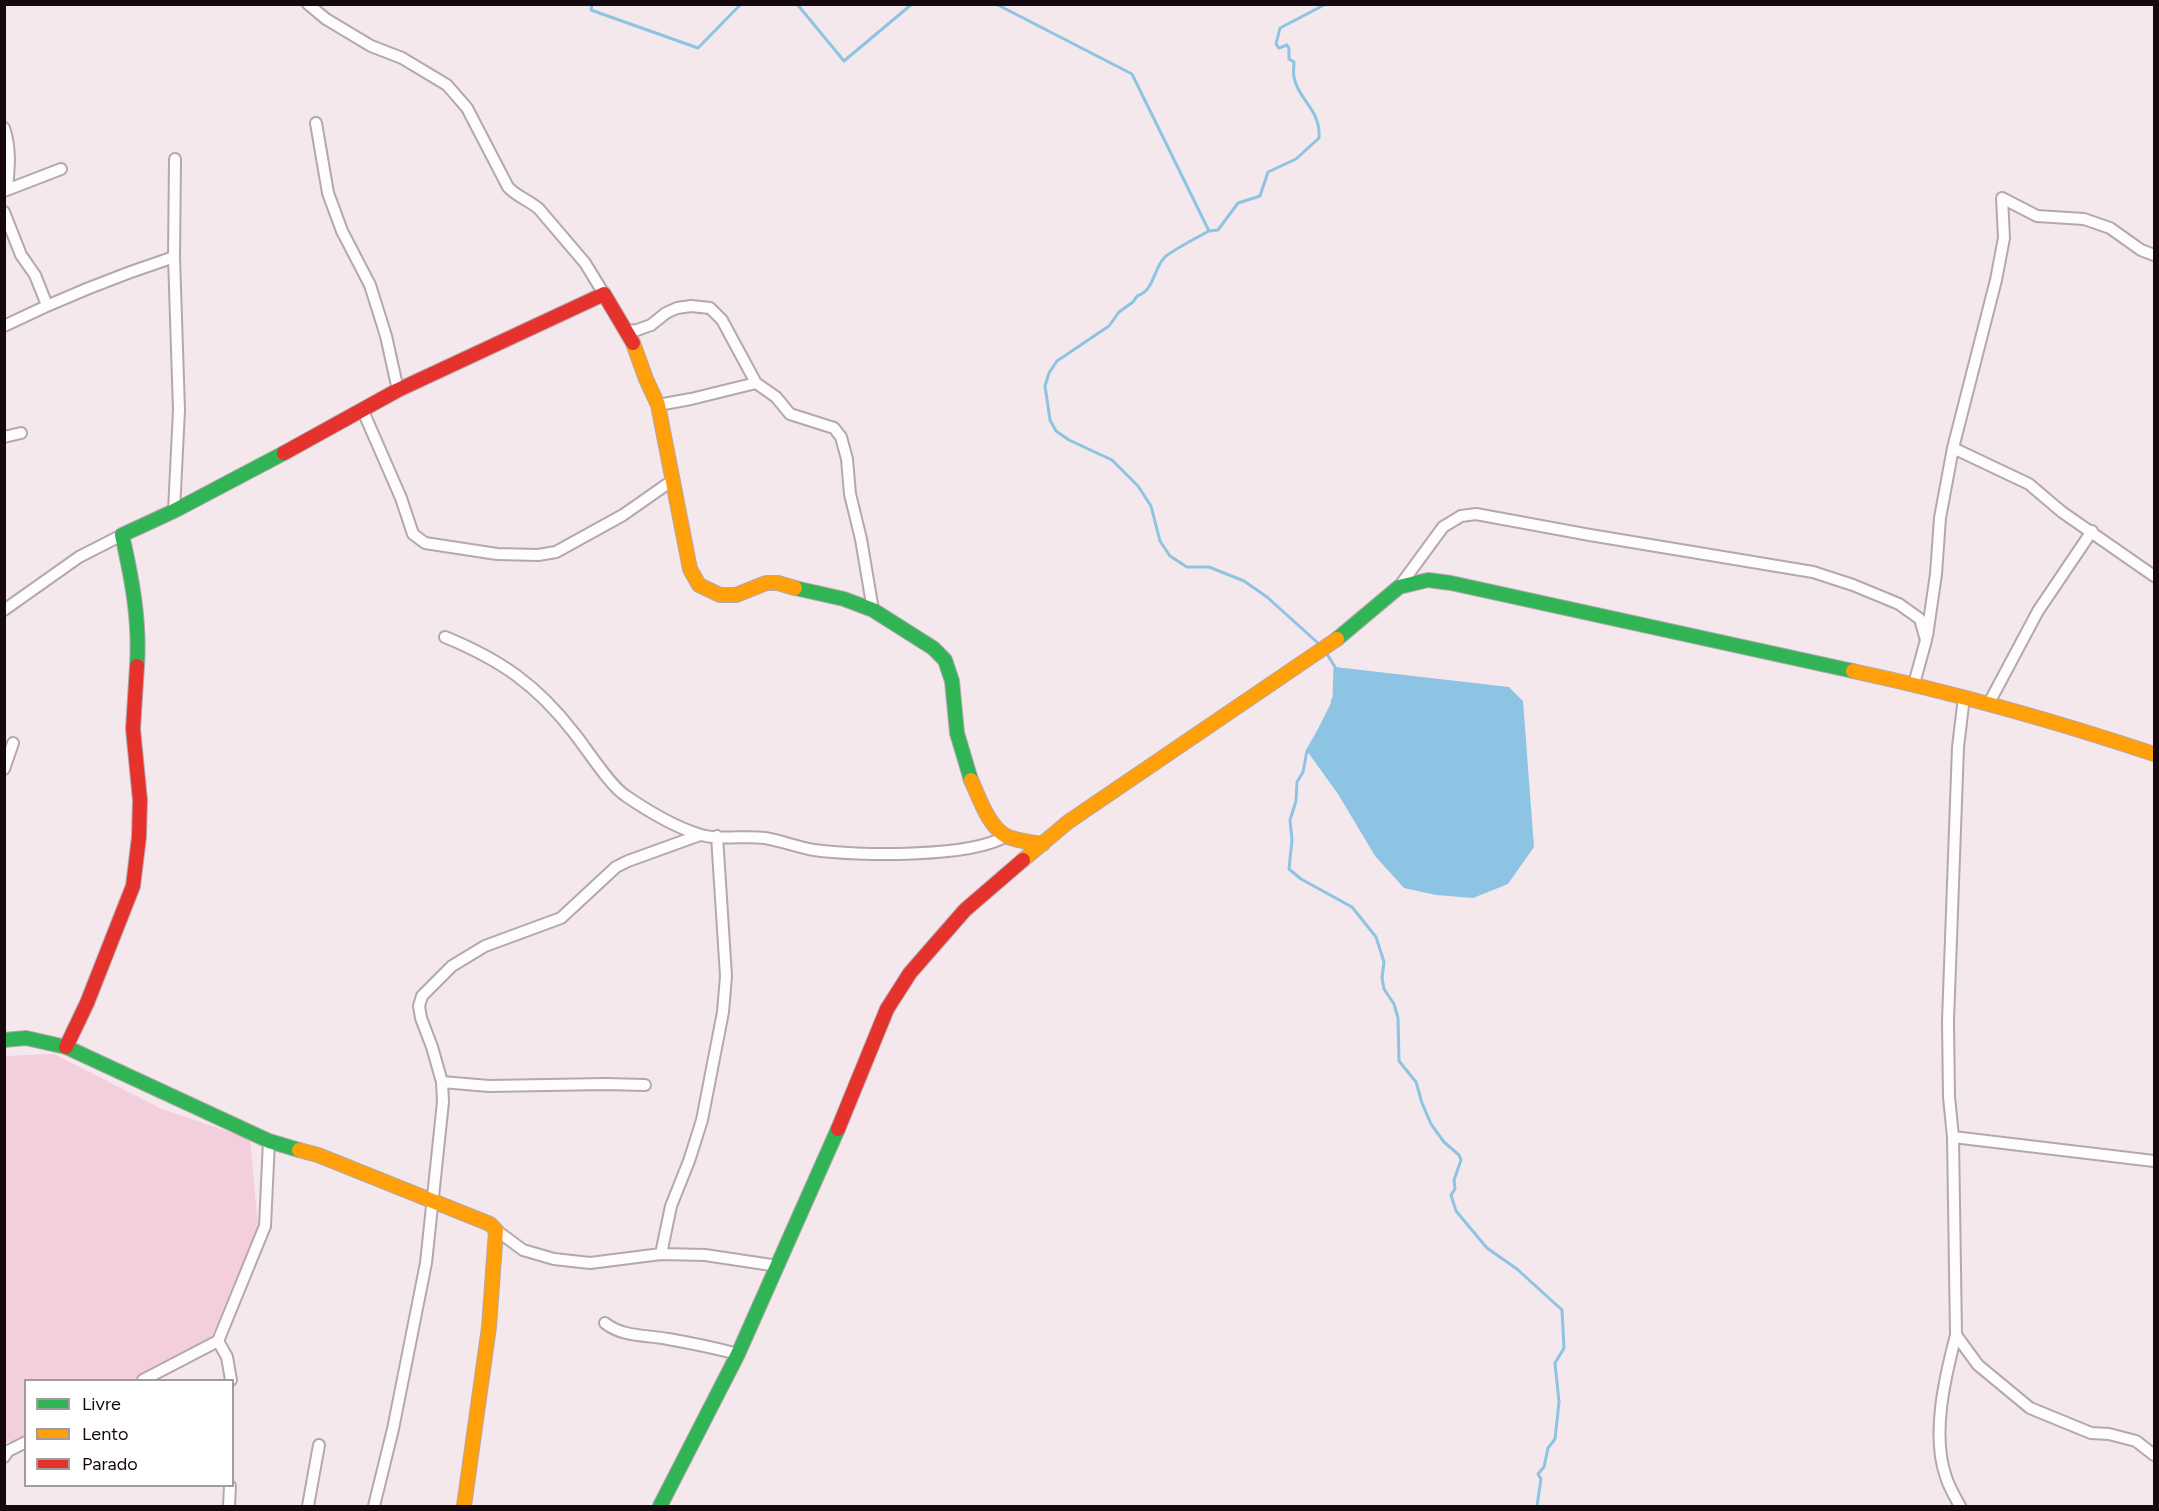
<!DOCTYPE html>
<html>
<head>
<meta charset="utf-8">
<style>
	body { margin:0 }
	#map { position:relative; width:2159px; height:1511px; overflow:hidden; background:#f5e8ec; font-family:Figtree,sans-serif }
	canvas { display:block }
	.frame { position:absolute; inset:0; border:6px solid #15080e; pointer-events:none }
	.legend { position:absolute; left:24px; top:1379px; width:210px; height:108px; box-sizing:border-box; background:#fff; border:2px solid #a19c9f; margin:0; padding:8px 10px; list-style:none; font-size:18px; color:#15080e }
	.legend li { display:flex; align-items:center; gap:12px; height:30px }
	.legend b { width:30px; border:2px solid #a19c9f }
</style>
</head>
<body>
<div id="map">
<canvas width="2159" height="1511"></canvas>
<div class="frame"></div>
<ul class="legend">
<li><b style="height:8px;background:#30b455"></b>Livre</li>
<li><b style="height:8px;background:#ff9f0a"></b>Lento</li>
<li><b style="height:8px;background:#e5322d"></b>Parado</li>
</ul>
</div>
<script>
const context = document.querySelector('canvas').getContext('2d');
context.lineJoin = 'round';
function fillPath(path, color) { context.fillStyle = color; context.fill(path, 'evenodd'); }
function trace(path, color, width, dash) { context.strokeStyle = color; context.lineWidth = width; context.lineCap = dash ? 'butt' : 'round'; context.setLineDash(dash || []); context.stroke(path); }
fillPath(new Path2D(`
	M 54,1054 L 162,1109 L 250,1139 L 258,1226 L 211,1338 L 191,1352 L 135,1380 L 26,1380 L 25,1436 L 16,1441 L 5,1442 L 4,1056 Z`), '#f3cfdd');
fillPath(new Path2D(`
	M 1335,667 L 1509,687 L 1523,701 L 1534,847 L 1508,884 L 1473,898 L 1436,895 L 1404,888 L 1375,856 L 1338,794 L 1307,751 L 1334,697 Z`), '#8dc4e4');
trace(new Path2D(`
	M 592,4 L 591,10 L 698,48 L 741,4
	M 797,4 L 844,61 L 912,4
	M 996,4 L 1132,74 L 1209,231 C 1200,236 1169,252 1164,258 C 1153,270 1154,291 1137,296 L 1133,302 L 1119,312 L 1109,326 L 1057,361 L 1049,373 L 1045,386 L 1050,420 L 1056,431 L 1069,440 L 1112,460 L 1138,486 L 1151,506 L 1160,541 L 1170,556 L 1187,567 L 1209,567 L 1244,581 L 1267,597 L 1319,644
	M 1209,231 L 1218,230 L 1238,203 L 1260,196 L 1268,172 L 1296,159 L 1319,138 C 1321,109 1298,100 1294,77 C 1293,72 1294,67 1294,62 L 1289,59 L 1289,48 L 1287,45 L 1279,48 L 1276,44 L 1280,28 L 1326,4
	M 1327,654 L 1335,667 L 1334,697 L 1332,702
	M 1321,727 L 1307,751 L 1303,772 L 1297,782 L 1296,801 L 1290,820 L 1292,840 L 1289,869 L 1301,879 L 1352,907 L 1376,937 L 1384,962 L 1382,978 L 1384,989 L 1394,1004 L 1398,1018 L 1399,1061 L 1416,1082 L 1422,1103 L 1431,1124 L 1444,1142 L 1459,1155 L 1461,1160 L 1454,1180 L 1455,1189 L 1451,1195 L 1456,1211 L 1487,1248 L 1517,1269 L 1562,1310 L 1564,1348 L 1555,1363 L 1559,1402 L 1555,1439 L 1548,1448 L 1544,1467 L 1538,1474 L 1541,1479 L 1537,1506`), '#8dc4e4', 3);
const street = new Path2D(`
	M 308,4 L 326,19 L 371,46 L 402,58 L 447,85 L 467,108 L 508,187 C 517,197 529,200 539,209 L 585,263 L 604,294
	M 316,123 L 328,193 L 342,231 L 370,285 L 386,336 L 398,390
	M 4,128 C 11,148 9,168 7,189
	M 4,191 L 61,169
	M 4,212 L 21,255 L 35,275 L 47,305
	M 4,326 C 59,299 116,276 174,257
	M 628,331 L 637,330 L 651,325 L 666,313 L 677,308 L 691,306 L 710,308 L 722,320 L 756,383 L 776,397 L 790,414 L 834,428 L 841,437 L 847,459 L 850,494 L 861,539 L 873,610
	M 658,405 L 691,399 L 756,383
	M 363,411 L 401,498 L 413,534 L 425,543 L 497,554 L 538,555 L 556,552 L 623,515 L 673,480
	M 4,437 L 21,433
	M 1953,448 L 2029,484 L 2062,512 L 2154,576
	M 174,511 L 179,410 L 174,257 L 175,159
	M 1399,587 L 1443,527 L 1461,516 L 1476,514 L 1590,535 L 1813,572 L 1853,585 L 1899,604 L 1920,619 L 1926,640 L 1914,684
	M 4,610 L 79,557 L 122,535
	M 1927,636 L 1936,574 L 1940,518 L 1953,448 L 1996,280 L 2004,238 L 2002,198 L 2037,216 L 2084,219 L 2110,228 L 2141,250 L 2154,255
	M 445,637 C 501,660 537,685 574,733 C 587,749 610,786 626,796 C 648,811 672,826 698,834 C 718,841 744,835 765,838 C 782,841 797,847 814,850 C 856,856 971,858 1006,836
	M 1989,703 L 2038,611 L 2092,531
	M 4,769 L 13,743
	M 442,1082 L 489,1086 L 605,1084 L 645,1085
	M 1953,1137 L 2154,1161
	M 496,1230 L 523,1250 L 554,1259 L 590,1263 L 661,1254 L 705,1255 L 778,1266
	M 661,1254 L 671,1206 L 689,1161 L 702,1120 L 723,1012 L 726,976 L 717,836
	M 605,1323 C 622,1337 647,1335 668,1339 C 691,1343 715,1348 738,1354
	M 1956,1335 L 1978,1365 L 2030,1408 L 2091,1433 L 2109,1434 L 2136,1441 L 2154,1455
	M 218,1341 L 227,1357 L 231,1380
	M 143,1380 L 218,1341 L 265,1226 L 269,1141
	M 4,1457 L 8,1451 L 26,1442
	M 229,1506 L 230,1486
	M 308,1506 L 319,1445
	M 374,1506 L 393,1429 L 426,1263 L 443,1102 L 442,1082 L 432,1047 L 421,1018 L 419,1006 L 422,996 L 452,966 L 485,946 L 561,918 L 616,867 L 628,861 L 700,835
	M 1960,1506 C 1955,1497 1949,1487 1946,1477 C 1931,1435 1945,1377 1956,1335 L 1953,1137 L 1949,1097 L 1948,1021 L 1958,747 L 1964,697`);
const fast = new Path2D(`
	M 795,588 L 844,599 L 873,610 L 933,648 L 945,660 L 952,681 L 957,733 L 971,780
	M 1337,639 L 1399,587 L 1428,580 L 1451,583 L 1853,671
	M 137,666 C 140,621 132,579 122,535 L 174,511 L 284,453
	M 4,1040 L 26,1038 L 66,1047 L 269,1141 L 299,1150
	M 660,1506 L 738,1354 L 838,1129`);
const slow = new Path2D(`
	M 633,343 L 646,379 L 658,405 L 690,569 L 699,585 L 720,595 L 736,595 L 766,583 L 778,583 L 795,588
	M 1853,671 C 1955,693 2055,721 2154,754
	M 971,780 C 979,797 988,826 1006,836 C 1016,841 1032,842 1043,844
	M 1023,860 L 1068,822 L 1337,639
	M 299,1150 L 318,1155 L 490,1224 L 496,1230 L 489,1327 L 464,1506`);
const jam = new Path2D(`
	M 284,453 L 398,390 L 604,294 L 633,343
	M 66,1047 L 87,1003 L 133,886 L 139,837 L 140,800 L 133,729 L 137,666
	M 838,1129 L 887,1009 L 910,973 L 965,910 L 1023,860`);
trace(street, '#b5a8ad', 14);
trace(fast, '#b5a8ad', 16);
trace(slow, '#b5a8ad', 16);
trace(jam, '#b5a8ad', 16);
trace(street, '#fefcfc', 10);
trace(fast, '#30b455', 14);
trace(slow, '#ff9f0a', 14);
trace(jam, '#e5322d', 14);
</script>
</body>
</html>
